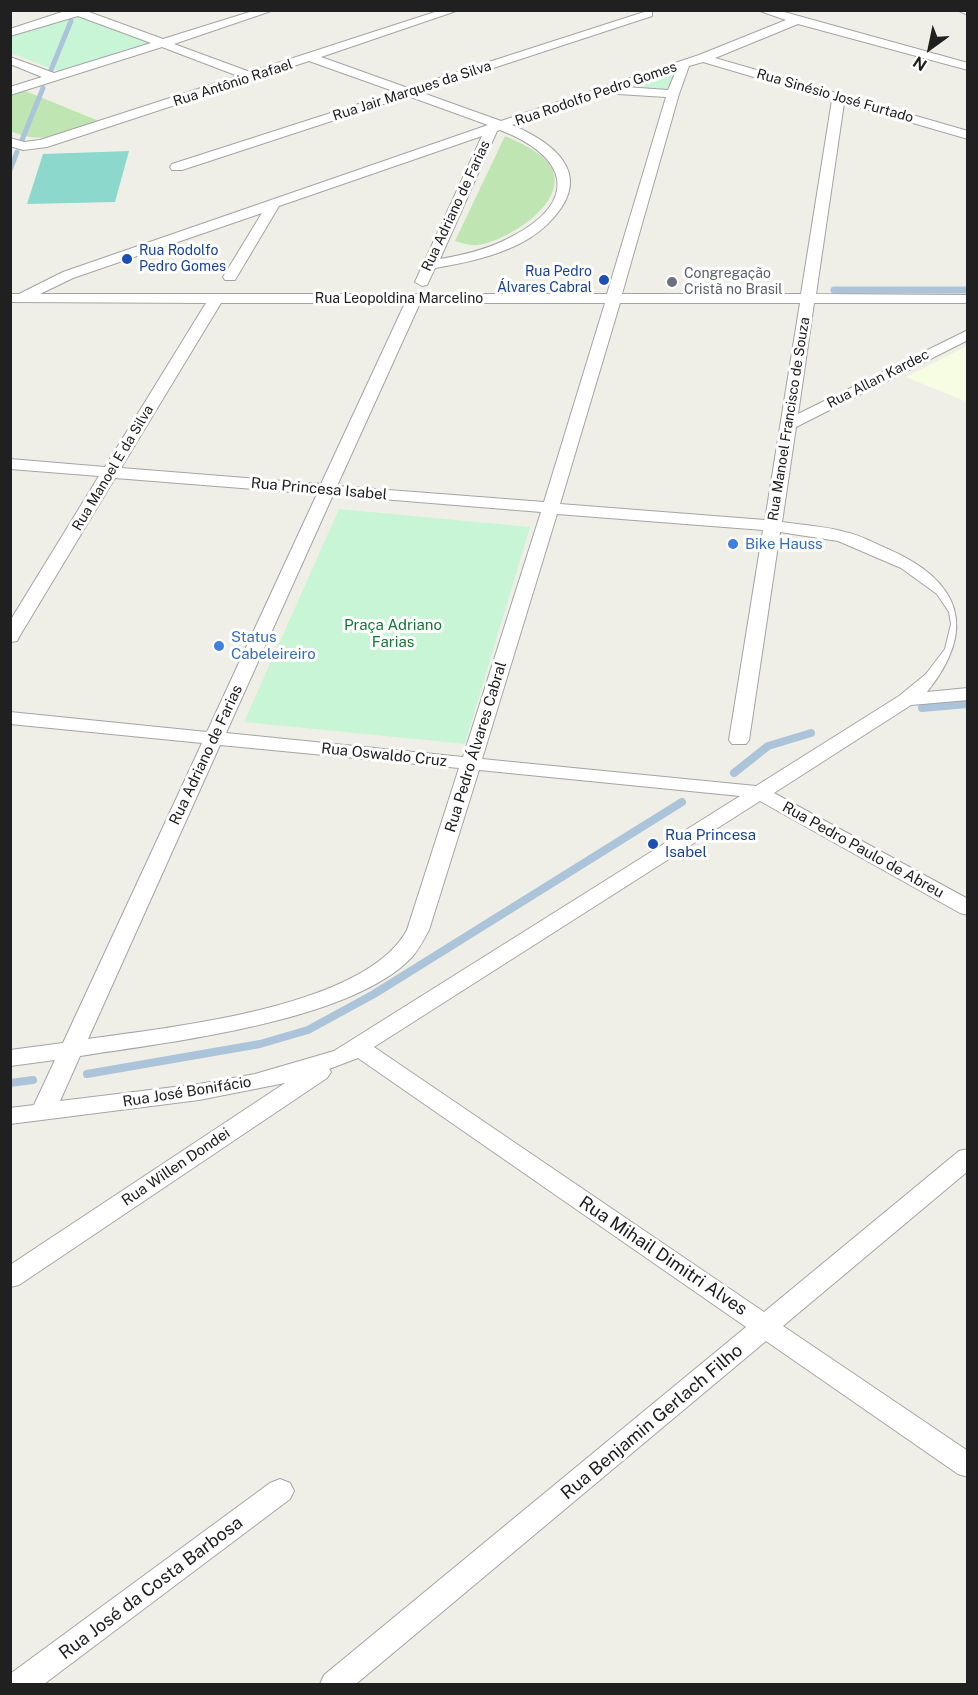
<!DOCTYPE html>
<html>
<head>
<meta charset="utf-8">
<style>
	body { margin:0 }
	#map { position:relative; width:978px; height:1695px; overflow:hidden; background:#f0efe7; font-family:"Public Sans",sans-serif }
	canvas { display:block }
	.frame { position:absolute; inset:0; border:12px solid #202020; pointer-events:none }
	.north { position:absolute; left:900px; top:18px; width:60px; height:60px; -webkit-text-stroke:4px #fff; paint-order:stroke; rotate:213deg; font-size:16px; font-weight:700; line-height:24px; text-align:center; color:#202020 }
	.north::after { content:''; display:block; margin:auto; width:21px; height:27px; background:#202020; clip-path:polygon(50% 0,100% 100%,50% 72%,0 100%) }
</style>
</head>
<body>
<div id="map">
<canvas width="978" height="1695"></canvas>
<div class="frame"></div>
<div class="north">N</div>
</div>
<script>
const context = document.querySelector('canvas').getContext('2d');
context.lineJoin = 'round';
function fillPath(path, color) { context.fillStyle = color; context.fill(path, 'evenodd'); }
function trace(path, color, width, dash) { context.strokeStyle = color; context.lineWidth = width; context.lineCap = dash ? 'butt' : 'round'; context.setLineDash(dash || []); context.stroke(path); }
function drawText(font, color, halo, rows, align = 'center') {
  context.font = font + ' "Public Sans",sans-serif'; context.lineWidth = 6; context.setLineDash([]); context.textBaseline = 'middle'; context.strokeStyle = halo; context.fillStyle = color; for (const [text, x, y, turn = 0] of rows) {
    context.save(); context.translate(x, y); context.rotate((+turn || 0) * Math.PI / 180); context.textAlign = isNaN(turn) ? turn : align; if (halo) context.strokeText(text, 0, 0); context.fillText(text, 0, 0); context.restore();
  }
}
fillPath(new Path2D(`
	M 967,346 L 967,402 L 906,377 Z`), '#f7fde3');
fillPath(new Path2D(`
	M 23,90 L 99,121 C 66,132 44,146 11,131 L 10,94 Z
	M 505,136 C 522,144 549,154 554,175 C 561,208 505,241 478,245 C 471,246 462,243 455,241 Z`), '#bfe5b2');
fillPath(new Path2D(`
	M 77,16 L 148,43 L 58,71 L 11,53 L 11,36 Z
	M 668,69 L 676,72 L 668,90 L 620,87 Z
	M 339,509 L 530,527 L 465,744 L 244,722 Z`), '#c9f5d7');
fillPath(new Path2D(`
	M 129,151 L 115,202 L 27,204 L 43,154 Z`), '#8cd8cd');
trace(new Path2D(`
	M 51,70 L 71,21
	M 22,140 L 43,88
	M 10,170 L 17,152`), '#acc4d9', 5);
trace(new Path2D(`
	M 834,290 L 968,290`), '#acc4d9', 7);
trace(new Path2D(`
	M 922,708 L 968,704
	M 734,773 L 768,746 L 811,733
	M 87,1074 L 260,1044 L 308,1030 L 374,994 L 682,802
	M 10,1083 L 33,1080`), '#acc4d9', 8);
const minor = new Path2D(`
	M 68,10 L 90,10 L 89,12 L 163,39 L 256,10 L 274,10 L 174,44 L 250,72 L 441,10 L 459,10 L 321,57 L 408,88 L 644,12 L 652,12 L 652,16 L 420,92 L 501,121 L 699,55 L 786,20 L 757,10 L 777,10 L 968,63 L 968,70 L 798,24 L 715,58 L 968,131 L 968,139 L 844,103 L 816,294 L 968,295 L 968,303 L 814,303 L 798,414 L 968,330 L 968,340 L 796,427 L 782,522 C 802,525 825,526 845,532 C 860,535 874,543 888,549 C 961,581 978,629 927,692 L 968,688 L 968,700 L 911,705 L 774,793 L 968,899 L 968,915 L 960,913 L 760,801 L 374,1047 L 764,1312 L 959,1151 L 968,1149 L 968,1171 L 783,1326 L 968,1451 L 968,1477 L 958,1474 L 766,1341 L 356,1684 L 320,1684 L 324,1675 L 746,1327 L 358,1058 L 329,1069 L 331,1072 L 327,1078 L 19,1285 L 10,1287 L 10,1265 L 285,1083 L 199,1100 L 10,1124 L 10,1108 L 34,1105 L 55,1060 L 10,1066 L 10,1050 L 63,1043 L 202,743 L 10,724 L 10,712 L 207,732 L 317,494 L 115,478 L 19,637 L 17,641 L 10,642 L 10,621 L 99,476 L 10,469 L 10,459 L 105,467 L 206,303 L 10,302 L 10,294 L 19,294 L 63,272 L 488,125 L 408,96 L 182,170 L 172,170 L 170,167 L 172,164 L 396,92 L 309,61 L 47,147 L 23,150 L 10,146 L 10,138 L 24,142 L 40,140 L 238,76 L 162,47 L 10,95 L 10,87 L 42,77 L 10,64 L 10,57 L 54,73 L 151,43 L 78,16 L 10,36 L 10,29 ZM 703,62 L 832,100 L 801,294 L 622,294 L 679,94 L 689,66 ZM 676,71 L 668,90 L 625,87 ZM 612,91 L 618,94 L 666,97 L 607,294 L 40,294 L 73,278 L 262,213 L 223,277 L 225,280 L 235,280 L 279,206 L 482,136 L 415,282 L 422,286 L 427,285 L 435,268 C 464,263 493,257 519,244 C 533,237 545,228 555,216 C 593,172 552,142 512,125 ZM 500,130 C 568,156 581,201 511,237 C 489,249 464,255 440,259 L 497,131 ZM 221,303 L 405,303 L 321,484 L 121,468 ZM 420,303 L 605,303 L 544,502 L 337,486 ZM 800,303 L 765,520 L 560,504 L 620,303 ZM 333,495 L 541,512 L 463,757 L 226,733 ZM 557,514 L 763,530 L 729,740 L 732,744 L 746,744 L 749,740 L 780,532 L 838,541 L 901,568 L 937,594 L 949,612 L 951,624 L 945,649 L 926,674 L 899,696 L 756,786 L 482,759 ZM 220,745 L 459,768 L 407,930 C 365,1008 170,1027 88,1039 ZM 479,770 L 740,796 L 334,1051 L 255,1074 L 199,1084 L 60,1101 L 80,1056 C 168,1042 351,1022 412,957 C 419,949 424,939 429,930 Z
	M 957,10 L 968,10 L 968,15 Z
	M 280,1479 L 290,1483 L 294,1491 L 290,1499 L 44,1684 L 10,1684 L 10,1674 L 270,1483 Z`);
trace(minor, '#a4a4a4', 2);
fillPath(minor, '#fff');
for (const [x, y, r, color] of [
	[127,259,6,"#1a4fb4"],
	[604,280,6,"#1a4fb4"],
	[672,282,6,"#6b7280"],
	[733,544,6,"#3f7fe0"],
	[219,646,6,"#3f7fe0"],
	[653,844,6,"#1a4fb4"]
]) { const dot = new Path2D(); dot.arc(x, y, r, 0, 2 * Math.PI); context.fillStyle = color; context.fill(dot); trace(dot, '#fff', 2); }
drawText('14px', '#202020', '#fff', [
	["Rua Antônio Rafael",233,83,-18],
	["Rua Jair Marques da Silva",412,91,-18],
	["Rua Rodolfo Pedro Gomes",596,94,-19],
	["Rua Sinésio José Furtado",835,96,16],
	["Rua Adriano de Farias",456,206,-65],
	["Rua Leopoldina Marcelino",399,299],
	["Rua Allan Kardec",878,379,-27],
	["Rua Manoel Francisco de Souza",789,419,-81],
	["Rua Manoel E da Silva",113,468,-59]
]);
drawText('14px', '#164399', '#fff', [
	["Rua Rodolfo",139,251],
	["Pedro Gomes",139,267],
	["Rua Pedro",592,272,"right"],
	["Álvares Cabral",592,288,"right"]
], 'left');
drawText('14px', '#5b616d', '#fff', [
	["Congregação",684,274],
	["Cristã no Brasil",684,290]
], 'left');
drawText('15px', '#202020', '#fff', [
	["Rua Princesa Isabel",319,489,5],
	["Rua Pedro Álvares Cabral",476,747,-73],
	["Rua Adriano de Farias",206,755,-65],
	["Rua Oswaldo Cruz",384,755,6],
	["Rua Pedro Paulo de Abreu",863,850,29],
	["Rua José Bonifácio",187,1092,-9],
	["Rua Willen Dondei",176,1167,-34]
]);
drawText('15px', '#366cbe', '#fff', [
	["Bike Hauss",745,544],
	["Status",231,637],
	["Cabeleireiro",231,654]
], 'left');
drawText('15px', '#157735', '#fff', [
	["Praça Adriano",393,625],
	["Farias",393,642]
]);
drawText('15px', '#164399', '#fff', [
	["Rua Princesa",665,835],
	["Isabel",665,852]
], 'left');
drawText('18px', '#202020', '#fff', [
	["Rua Mihail Dimitri Alves",663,1256,34],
	["Rua Benjamin Gerlach Filho",652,1422,-40],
	["Rua José da Costa Barbosa",151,1588,-37]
]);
</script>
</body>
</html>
